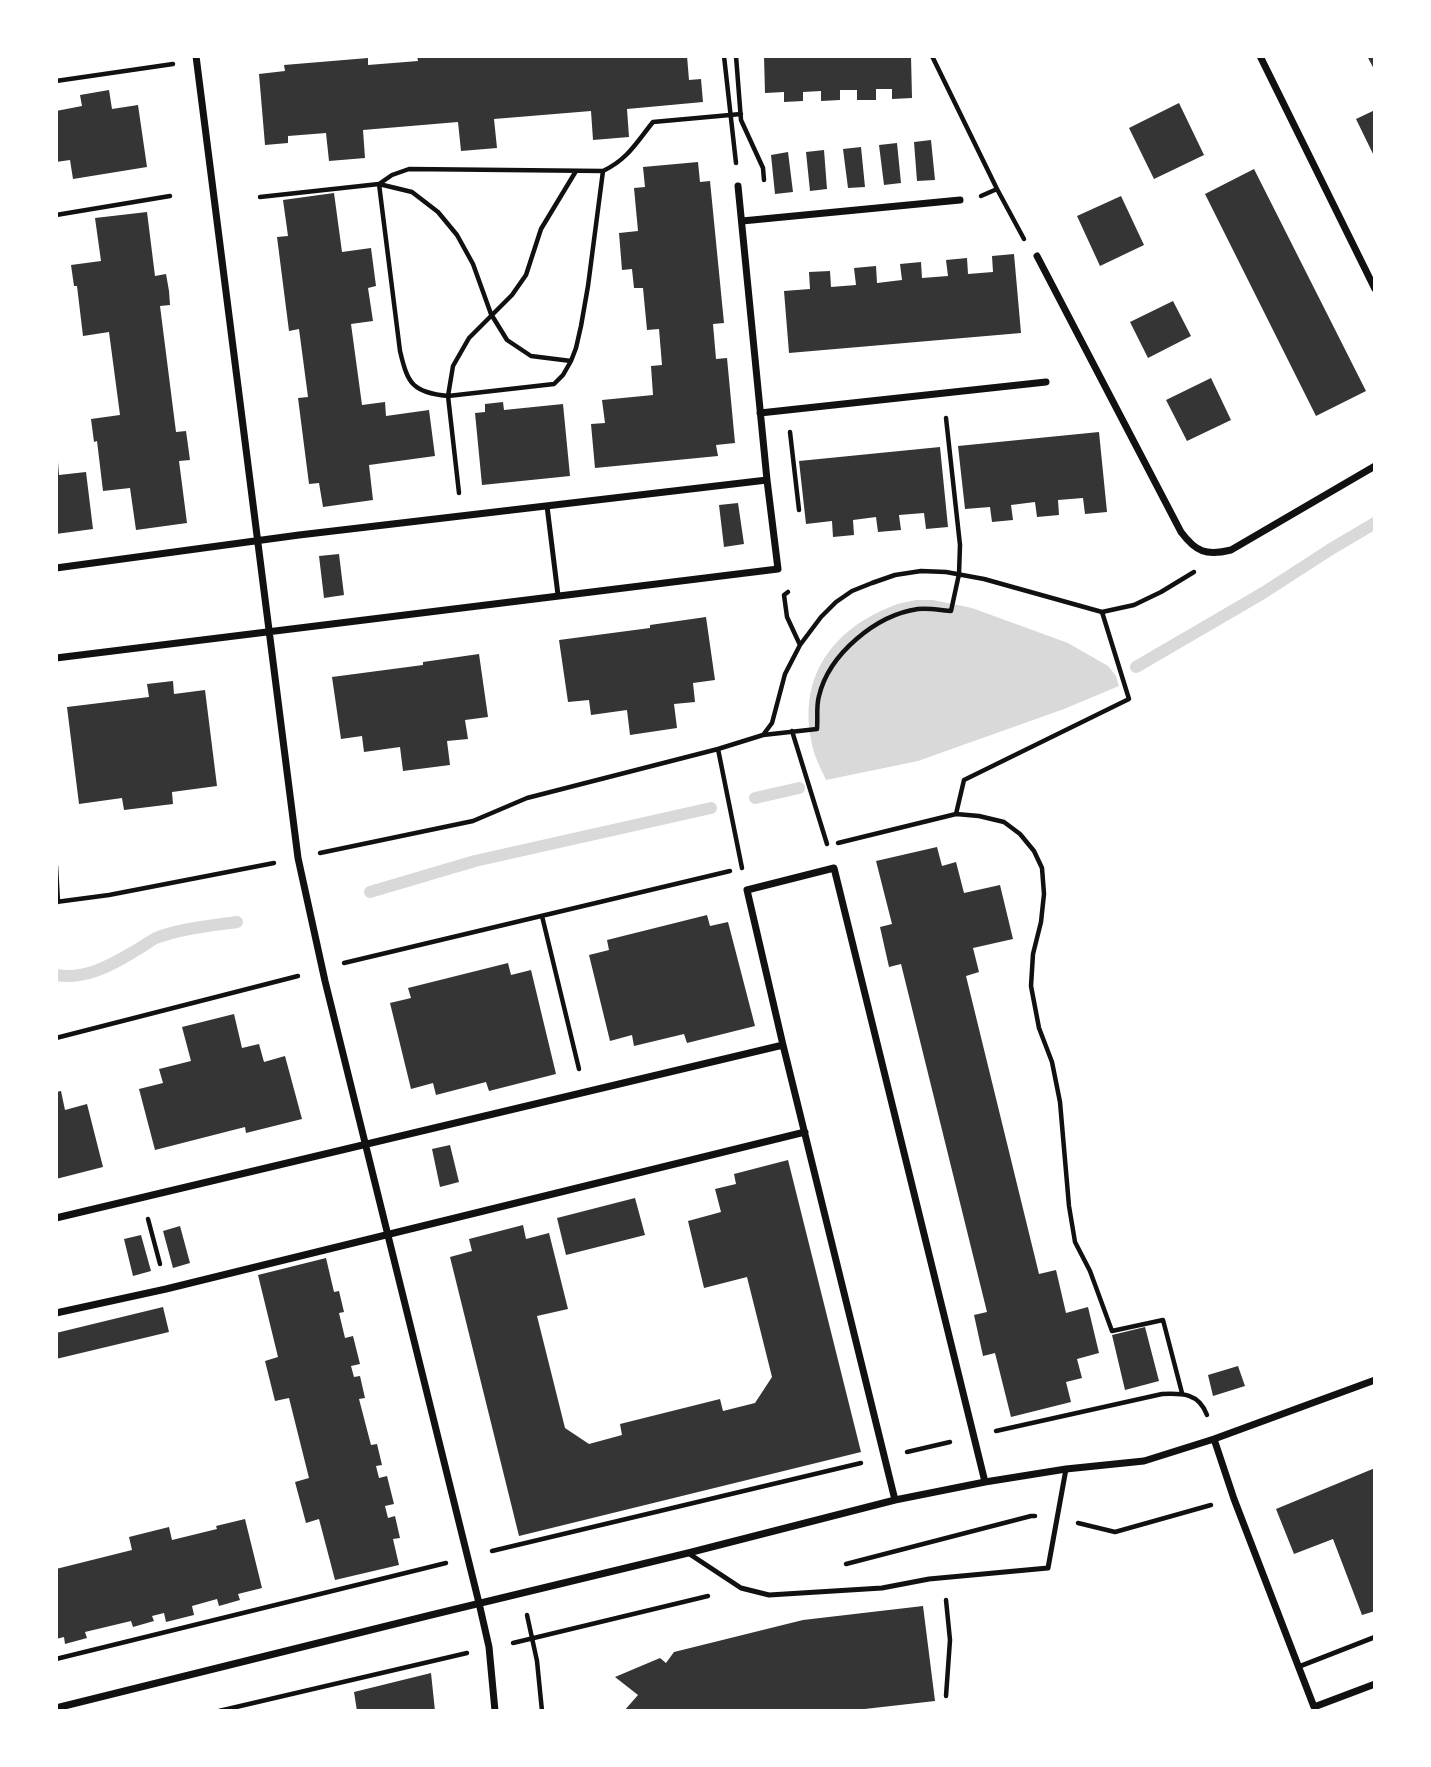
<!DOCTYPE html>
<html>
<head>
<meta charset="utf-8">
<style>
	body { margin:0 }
	#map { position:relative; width:1431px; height:1767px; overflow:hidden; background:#fff; font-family:Overpass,sans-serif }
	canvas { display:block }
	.frame { position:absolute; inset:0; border:58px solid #fff; pointer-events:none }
</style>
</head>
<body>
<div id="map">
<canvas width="1431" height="1767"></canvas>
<div class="frame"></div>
</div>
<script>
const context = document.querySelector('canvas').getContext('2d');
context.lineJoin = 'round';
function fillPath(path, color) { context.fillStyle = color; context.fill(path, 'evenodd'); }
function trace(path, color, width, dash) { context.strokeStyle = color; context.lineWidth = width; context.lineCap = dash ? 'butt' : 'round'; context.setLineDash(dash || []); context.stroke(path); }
fillPath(new Path2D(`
	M 916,600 L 933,600 L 972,608 L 1068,643 L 1108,666 L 1116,676 L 1119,686 L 1064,709 L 918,761 L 826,780 C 820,767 813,754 811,739 C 799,676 833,630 890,607 C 898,603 907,602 916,600 Z`), '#d9d9d9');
trace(new Path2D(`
	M 1136,667 L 1263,593 L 1331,549 L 1375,523
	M 755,798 L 799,788
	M 370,892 L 475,861 L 711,808
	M 56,975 C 84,980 110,966 133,952 C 141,948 148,942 156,938 C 182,928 210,926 237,922`), '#d9d9d9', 12);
fillPath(new Path2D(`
	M 417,56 L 687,56 L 689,80 L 701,79 L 703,102 L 627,109 L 629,137 L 593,140 L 591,111 L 494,119 L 497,148 L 461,151 L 458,122 L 363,130 L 365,158 L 329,161 L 326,133 L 288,136 L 288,143 L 265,145 L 259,74 L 285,71 L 284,65 L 368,58 L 368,65 L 418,61 Z
	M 764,56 L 911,56 L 912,98 L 892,99 L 892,89 L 876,89 L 876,100 L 857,100 L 857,90 L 840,90 L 840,100 L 821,101 L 821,91 L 803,92 L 803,101 L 784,102 L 784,92 L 765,93 Z
	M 1367,56 L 1375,56 L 1375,71 Z
	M 109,90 L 112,109 L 138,105 L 147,167 L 73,179 L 70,160 L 56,162 L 56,111 L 82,106 L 80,95 Z
	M 1179,103 L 1204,155 L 1154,179 L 1129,128 Z
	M 1375,110 L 1375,158 L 1356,119 Z
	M 931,140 L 935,180 L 917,181 L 914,142 Z
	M 897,143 L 901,183 L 884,185 L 879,145 Z
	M 861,147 L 865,187 L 848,188 L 843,149 Z
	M 824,150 L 827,189 L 810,191 L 806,152 Z
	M 788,152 L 793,192 L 775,194 L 771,155 Z
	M 698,162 L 700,182 L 710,181 L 724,323 L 713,324 L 716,359 L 727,358 L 735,443 L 716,445 L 718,456 L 595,468 L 591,424 L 605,423 L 602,400 L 653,395 L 651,366 L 662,365 L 659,329 L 647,330 L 643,288 L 634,288 L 632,269 L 622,270 L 619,233 L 638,231 L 634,188 L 645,187 L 643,167 Z
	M 1254,169 L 1366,391 L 1316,416 L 1205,194 Z
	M 334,193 L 342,252 L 371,248 L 376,286 L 368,288 L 373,321 L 351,324 L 362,405 L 385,402 L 386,416 L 429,410 L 435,456 L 369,465 L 373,500 L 323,507 L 319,483 L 309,484 L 298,398 L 308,397 L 299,329 L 289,331 L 277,237 L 288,236 L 283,200 Z
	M 1121,196 L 1144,245 L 1100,266 L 1077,216 Z
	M 147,212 L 155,276 L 166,274 L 169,291 L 170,305 L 160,306 L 176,432 L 186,431 L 190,460 L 179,461 L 187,523 L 136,530 L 130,488 L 103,491 L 97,441 L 94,442 L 91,419 L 120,415 L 109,332 L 83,336 L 77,286 L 74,286 L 71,265 L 101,261 L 95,218 Z
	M 1014,254 L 1021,333 L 789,353 L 784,291 L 810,289 L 809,272 L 830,271 L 831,287 L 856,285 L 854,268 L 876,266 L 877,283 L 902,280 L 900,264 L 921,262 L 922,278 L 948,276 L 946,260 L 967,258 L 968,274 L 993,272 L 992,256 Z
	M 1173,301 L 1191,336 L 1148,358 L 1130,322 Z
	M 1211,378 L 1231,420 L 1187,441 L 1166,400 Z
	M 503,402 L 504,410 L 563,404 L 570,476 L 482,485 L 475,413 L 485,412 L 485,404 Z
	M 1099,432 L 1107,512 L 1085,514 L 1083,498 L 1058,500 L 1059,515 L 1037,517 L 1035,502 L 1011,505 L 1013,520 L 992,522 L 990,507 L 965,509 L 958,446 Z
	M 940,447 L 948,527 L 926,529 L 924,513 L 899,515 L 901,530 L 878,532 L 876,517 L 853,520 L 854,535 L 833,537 L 832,521 L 806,524 L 799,461 Z
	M 56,462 L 58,462 L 59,475 L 86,472 L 93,529 L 56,534 Z
	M 738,503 L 744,544 L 724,547 L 719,505 Z
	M 339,554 L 344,595 L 324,598 L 319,556 Z
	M 706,617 L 715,680 L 693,683 L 695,702 L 674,704 L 677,728 L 630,735 L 627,710 L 591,715 L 589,700 L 568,702 L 559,640 L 650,628 L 650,625 Z
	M 479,654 L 488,717 L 465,720 L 468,739 L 447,741 L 450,765 L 403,771 L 400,747 L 364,752 L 362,736 L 341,739 L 332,677 L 423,665 L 423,662 Z
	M 173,681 L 174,694 L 205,690 L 217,786 L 172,792 L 173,804 L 124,810 L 122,798 L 79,804 L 67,707 L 149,697 L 147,684 Z
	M 937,847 L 942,866 L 956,862 L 964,893 L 1000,885 L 1013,939 L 973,948 L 979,972 L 966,976 L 1039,1274 L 1056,1270 L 1066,1313 L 1088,1307 L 1099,1353 L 1077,1359 L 1082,1378 L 1066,1382 L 1071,1402 L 1011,1417 L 995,1353 L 983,1356 L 974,1315 L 987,1312 L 901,964 L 889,967 L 880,927 L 892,924 L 876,861 Z
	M 707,915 L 710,926 L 728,922 L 755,1026 L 687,1043 L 684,1034 L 634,1046 L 632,1035 L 610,1041 L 589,955 L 609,950 L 607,940 Z
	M 508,963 L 511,975 L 531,970 L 556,1074 L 489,1091 L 486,1082 L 436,1095 L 433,1083 L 411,1089 L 390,1003 L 411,998 L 408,988 Z
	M 234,1014 L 242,1048 L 259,1044 L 264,1062 L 285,1056 L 302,1119 L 246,1133 L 245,1127 L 155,1150 L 139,1089 L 163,1083 L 159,1069 L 191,1061 L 182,1027 Z
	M 61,1091 L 65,1110 L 87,1104 L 103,1167 L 56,1179 L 56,1092 Z
	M 450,1145 L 459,1182 L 440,1187 L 432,1149 Z
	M 788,1160 L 861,1452 L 519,1536 L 450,1257 L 472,1251 L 469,1239 L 523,1225 L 526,1239 L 549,1233 L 568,1309 L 537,1316 L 565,1428 L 589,1444 L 622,1435 L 620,1424 L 720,1399 L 723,1411 L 755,1403 L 772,1377 L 747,1277 L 704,1288 L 688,1221 L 721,1212 L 715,1189 L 736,1184 L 734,1174 Z
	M 635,1198 L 645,1235 L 566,1255 L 557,1218 Z
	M 180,1226 L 190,1263 L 173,1268 L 163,1231 Z
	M 141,1235 L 151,1271 L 133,1276 L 124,1239 Z
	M 326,1258 L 334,1292 L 339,1291 L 344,1312 L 339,1313 L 345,1338 L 353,1336 L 360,1364 L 351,1366 L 354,1377 L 360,1376 L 365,1398 L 359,1399 L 371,1445 L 377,1444 L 382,1465 L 376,1466 L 379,1478 L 387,1476 L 394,1504 L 385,1506 L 388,1518 L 395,1516 L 400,1538 L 393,1539 L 399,1565 L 335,1580 L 319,1519 L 306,1523 L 295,1482 L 309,1478 L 289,1398 L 275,1401 L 265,1361 L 278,1357 L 258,1275 Z
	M 163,1307 L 169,1332 L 56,1359 L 56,1333 Z
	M 1145,1327 L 1159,1381 L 1125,1390 L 1112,1335 Z
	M 1238,1366 L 1245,1386 L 1213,1396 L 1208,1375 Z
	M 1375,1468 L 1375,1611 L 1362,1615 L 1333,1539 L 1294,1554 L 1276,1509 Z
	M 245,1519 L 262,1588 L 238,1594 L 240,1600 L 219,1606 L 217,1599 L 192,1606 L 194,1615 L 166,1622 L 164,1613 L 152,1616 L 154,1621 L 133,1627 L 131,1621 L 85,1632 L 87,1638 L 65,1644 L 64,1637 L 56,1639 L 56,1569 L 132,1550 L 129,1537 L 169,1527 L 172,1540 L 217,1529 L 216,1526 Z
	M 923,1606 L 935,1701 L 847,1711 L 624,1711 L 638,1695 L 615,1677 L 660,1658 L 666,1663 L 674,1652 L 803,1620 Z
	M 431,1673 L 435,1711 L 357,1711 L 354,1692 Z`), '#353535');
trace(new Path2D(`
	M 724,56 L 736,163
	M 736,56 L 741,120 L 763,168 L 764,180
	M 932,56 L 997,189 L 1024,239
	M 56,81 L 173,64
	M 981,196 L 997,189
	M 260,197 L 379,184 L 392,175 L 409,169 L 603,171 C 628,159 636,143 653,122 L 741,114
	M 56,215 L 170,196
	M 571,361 L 531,356 L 507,340 L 491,314 L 473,264 L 457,235 L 438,212 L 412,192 L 379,184 L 400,351 C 408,385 413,392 448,396 L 453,366 L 469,338 L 512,295 L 526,275 L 541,229 L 576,171
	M 790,432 L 799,510
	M 459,493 L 448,396 L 554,384 L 563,375 L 571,361 L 576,348 L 581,326 L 588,286 L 603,171
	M 788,592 L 784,595 L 787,617 L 800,645
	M 792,731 L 827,844
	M 763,735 L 817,729 C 818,718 816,706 819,696 C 829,654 876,615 918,609 C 928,608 940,610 951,611 L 959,574 L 960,545 L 946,418
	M 718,749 L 742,868
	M 956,814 L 964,780 L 1129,699 L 1102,612
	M 838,843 L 956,814 L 979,816 L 1004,822 L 1020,834 L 1034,851 L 1042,868 L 1044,894 L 1041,922 L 1033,954 L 1031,986 L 1039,1028 L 1052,1062 L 1060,1102 L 1069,1206 L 1075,1242 L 1090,1271 L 1112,1331 L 1163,1320 L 1182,1393
	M 320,853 L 473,821 L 527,798 L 718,749 L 763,735 L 772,723 L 785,674 L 800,645 L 821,617 L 836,602 L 852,591 L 872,583 L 895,575 L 921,571 L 946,572 L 984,579 L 1102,612 L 1134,605 L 1161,592 L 1194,572
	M 56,866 L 58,902
	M 56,902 L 109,895 L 274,863
	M 542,916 L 579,1069
	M 344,963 L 730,871
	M 56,1038 L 298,976
	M 148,1219 L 160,1264
	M 996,1431 L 1162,1394 C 1182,1393 1199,1393 1207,1415
	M 907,1452 L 950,1442
	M 1078,1523 L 1115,1532 L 1211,1505
	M 492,1551 L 861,1463
	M 846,1564 L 1031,1516 L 1035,1516
	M 527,1615 L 537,1661 L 542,1711
	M 513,1643 L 708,1596
	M 56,1659 L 446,1563
	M 946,1696 L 950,1640 L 946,1600
	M 219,1711 L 467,1653`), '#111', 4.5);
trace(new Path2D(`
	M 547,506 L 558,595
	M 688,1553 L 741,1588 L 769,1595 L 882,1588 L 929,1579 L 1048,1568 L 1066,1469
	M 1298,1667 L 1375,1637`), '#111', 5);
trace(new Path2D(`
	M 196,56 L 298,858 L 325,981 L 479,1603 L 489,1647 L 495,1711
	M 1260,56 L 1375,289
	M 742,221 L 960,200
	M 1037,256 L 1181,532 C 1196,552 1206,556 1231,550 L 1375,466
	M 760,413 L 1046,382
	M 56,568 L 299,535 L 767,480
	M 56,658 L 778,569 L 767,480 L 738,186
	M 56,1218 L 783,1045
	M 56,1313 L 166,1289 L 805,1132
	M 1214,1439 L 1234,1499 L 1314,1707 L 1375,1684
	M 895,1500 L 783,1045 L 747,890 L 834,868 L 985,1482
	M 56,1708 L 431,1615 L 688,1553 L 895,1500 L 985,1482 L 1066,1469 L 1144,1461 L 1214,1439 L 1375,1380`), '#111', 7);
</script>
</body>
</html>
